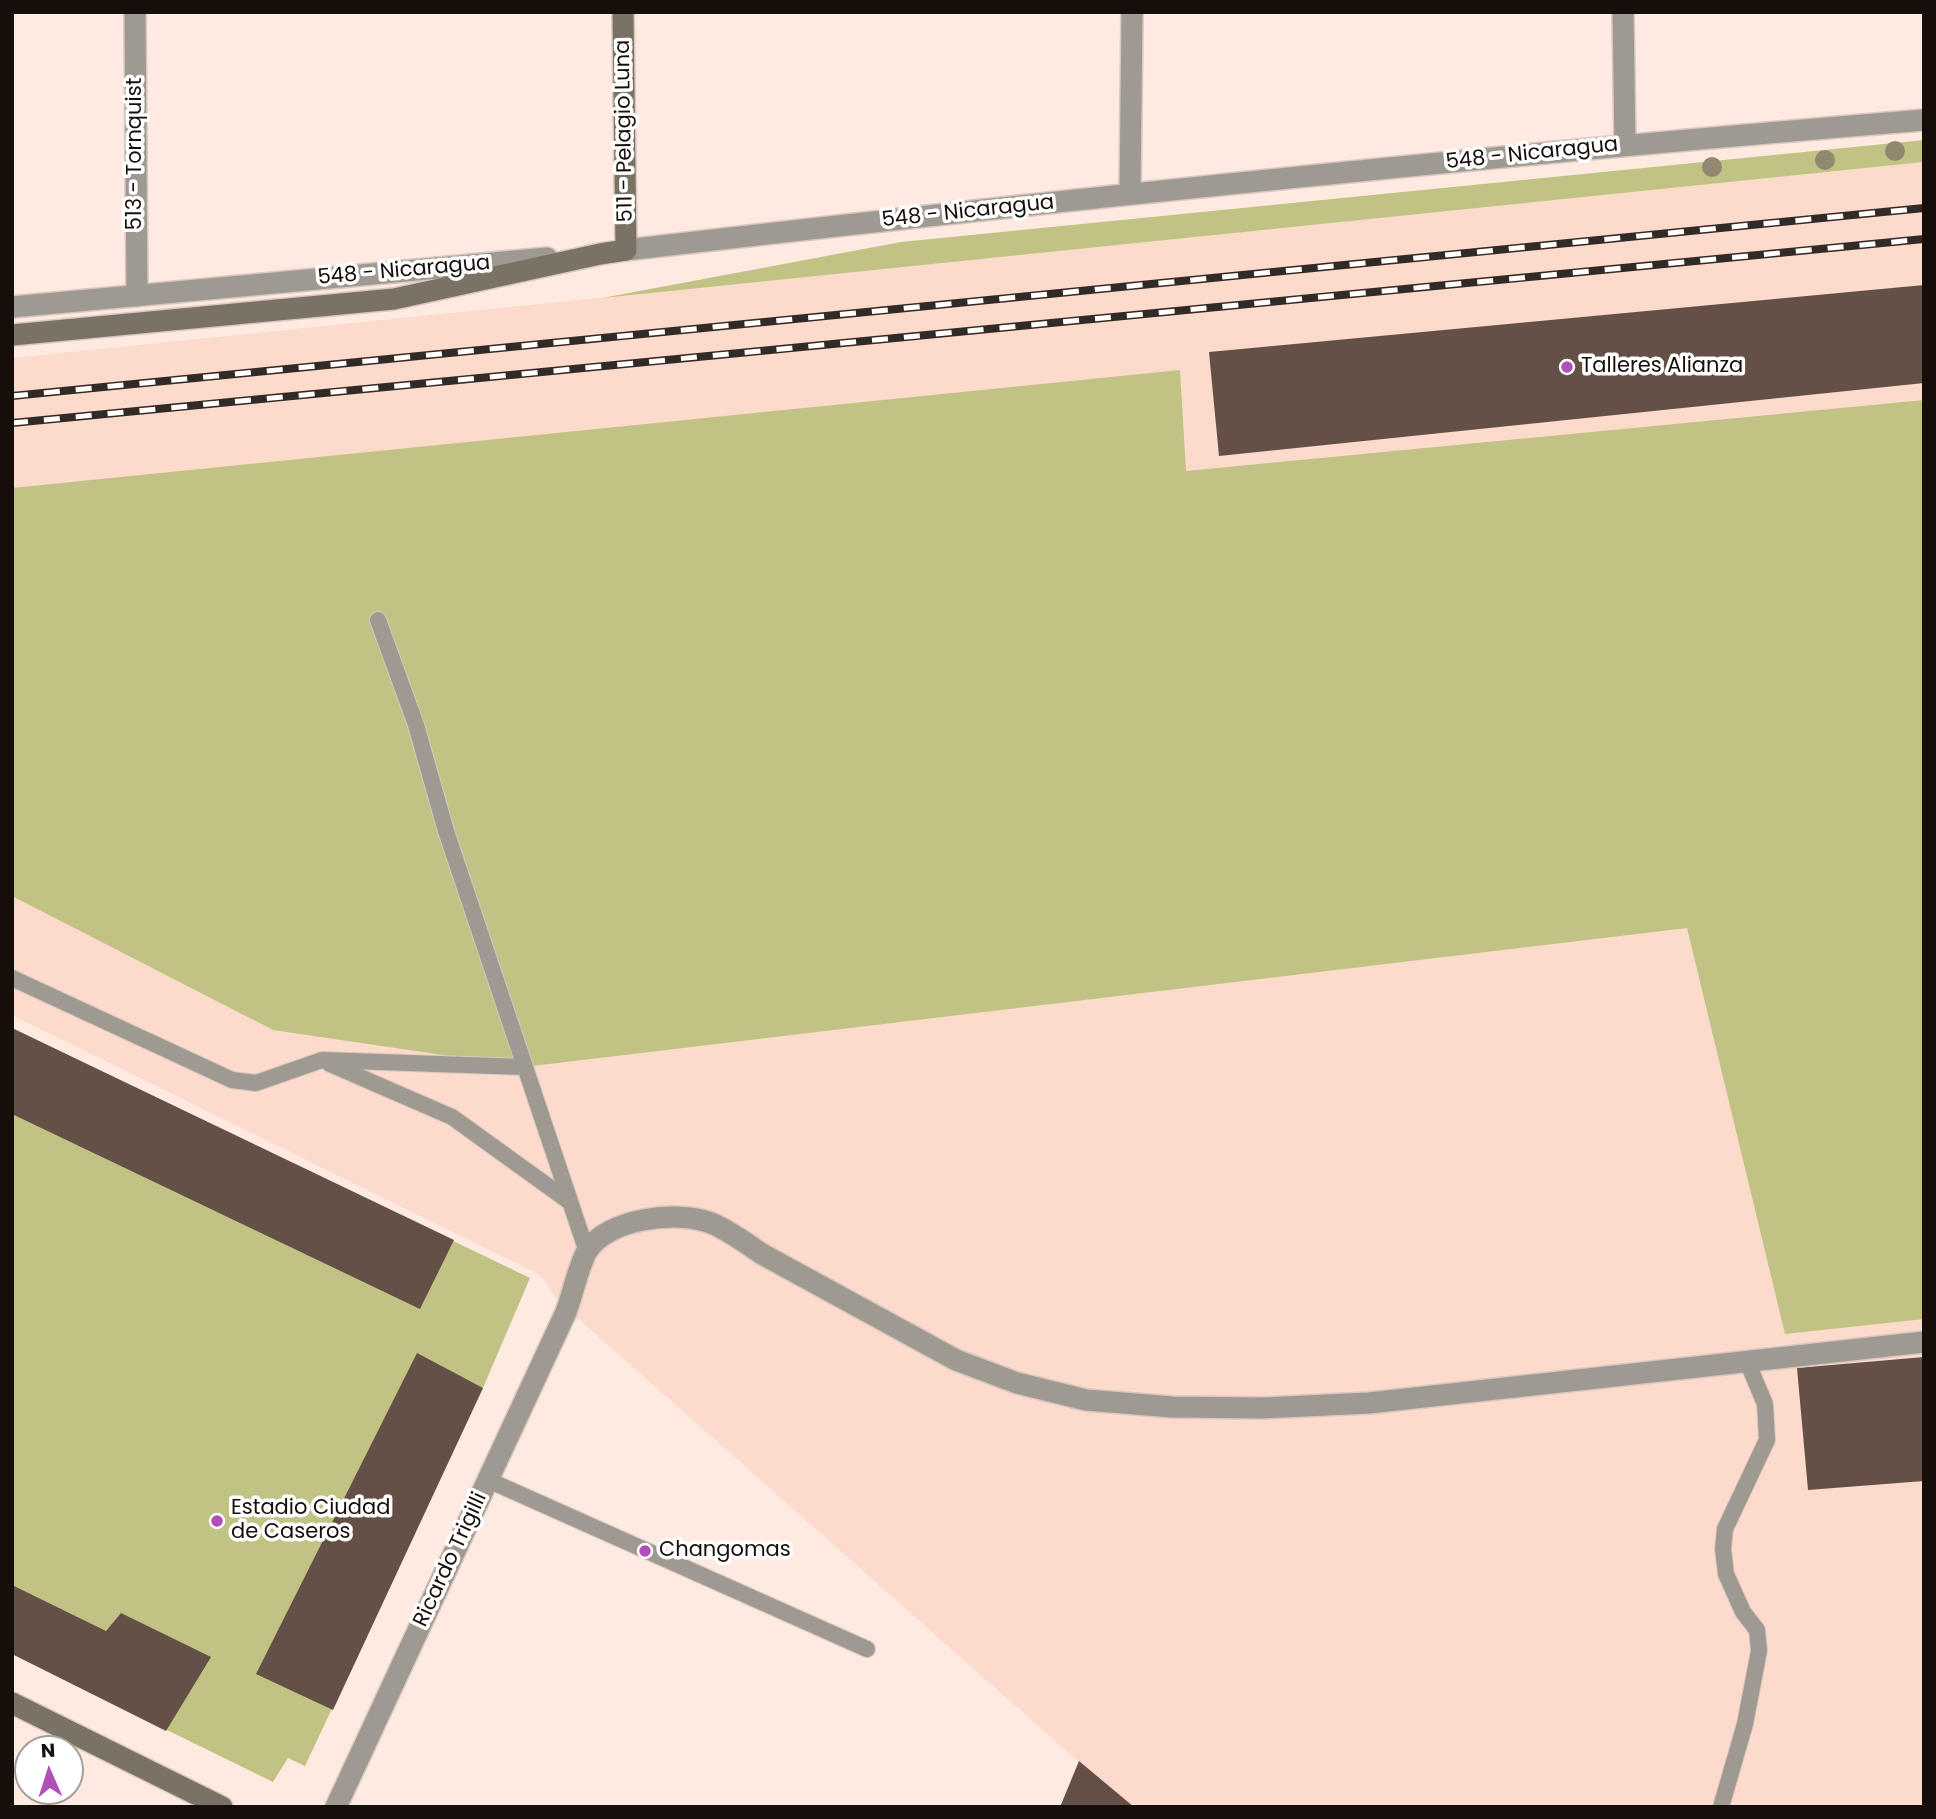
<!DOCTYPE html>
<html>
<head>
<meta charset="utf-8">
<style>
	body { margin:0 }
	#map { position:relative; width:1936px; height:1819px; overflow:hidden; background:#ffeae2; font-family:Poppins,sans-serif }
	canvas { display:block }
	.frame { position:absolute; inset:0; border:14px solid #160e0b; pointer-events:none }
	.north { position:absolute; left:14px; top:1735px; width:70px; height:70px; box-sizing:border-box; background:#fff; border:2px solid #a29f9d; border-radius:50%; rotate:357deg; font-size:19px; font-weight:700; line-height:28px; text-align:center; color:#160e0b }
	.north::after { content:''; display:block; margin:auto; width:24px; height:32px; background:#af4fb8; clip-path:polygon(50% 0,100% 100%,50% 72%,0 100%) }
</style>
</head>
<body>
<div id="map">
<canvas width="1936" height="1819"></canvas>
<div class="frame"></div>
<div class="north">N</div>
</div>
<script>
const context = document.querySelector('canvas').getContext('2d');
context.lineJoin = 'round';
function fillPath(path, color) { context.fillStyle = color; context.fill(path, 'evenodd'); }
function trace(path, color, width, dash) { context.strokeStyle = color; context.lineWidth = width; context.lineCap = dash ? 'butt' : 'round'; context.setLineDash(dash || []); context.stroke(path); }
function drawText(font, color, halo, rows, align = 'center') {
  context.font = font + ' Poppins,sans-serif'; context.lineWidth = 7; context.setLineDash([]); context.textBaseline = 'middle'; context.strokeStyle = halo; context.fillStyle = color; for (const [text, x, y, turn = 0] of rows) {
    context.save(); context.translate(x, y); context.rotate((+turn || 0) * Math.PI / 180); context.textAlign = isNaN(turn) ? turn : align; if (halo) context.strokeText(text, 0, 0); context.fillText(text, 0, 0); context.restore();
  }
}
fillPath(new Path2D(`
	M 1924,162 L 1924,1807 L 1134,1807 L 1071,1755 L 580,1320 L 566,1312 L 540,1275 L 12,1015 L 12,358 Z`), '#fcdbcc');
fillPath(new Path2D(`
	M 1924,140 L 1924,162 L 602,298 L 901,242 Z
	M 1180,370 L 1186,471 L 1924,400 L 1924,1319 L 1785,1334 L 1687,928 L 524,1067 L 273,1030 L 12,896 L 12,488 Z
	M 12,1028 L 530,1278 L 483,1388 L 305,1766 L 288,1758 L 273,1782 L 12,1654 Z`), '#c0c384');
fillPath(new Path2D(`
	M 1924,285 L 1924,383 L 1219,456 L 1209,352 Z
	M 12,1028 L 454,1240 L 420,1309 L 12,1114 Z
	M 417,1353 L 483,1388 L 333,1710 L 256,1674 Z
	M 1924,1357 L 1924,1481 L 1808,1490 L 1797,1368 Z
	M 12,1585 L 106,1631 L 121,1613 L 211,1657 L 166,1731 L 12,1654 Z
	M 1079,1761 L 1134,1807 L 1060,1807 Z`), '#655047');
const lane = new Path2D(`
	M 378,620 L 416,725 L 446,831 L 587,1252
	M 12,978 L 232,1080 L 256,1083 L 322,1060 L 524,1067
	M 330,1064 L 452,1117 L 570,1202
	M 488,1480 L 867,1649
	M 1721,1807 L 1745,1724 L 1759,1651 L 1757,1630 L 1743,1612 L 1726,1574 L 1723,1549 L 1725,1529 L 1767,1440 L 1765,1404 L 1747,1361`);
const street = new Path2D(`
	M 135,12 L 137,296
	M 1623,12 L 1625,144
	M 1130,194 L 1132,12
	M 626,250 C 1058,200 1490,155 1924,120
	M 12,307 L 547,258
	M 336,1807 L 566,1312 C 572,1296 579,1265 587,1251 C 608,1218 677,1210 711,1223 C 730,1231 746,1243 762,1254 L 956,1360 L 1017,1383 L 1086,1400 L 1172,1407 L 1262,1408 L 1369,1403 L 1924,1342`);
const secondary = new Path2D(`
	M 12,335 L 394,299 L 600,254 L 626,250 L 623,12
	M 12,1703 L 222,1807`);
trace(lane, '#dac7c0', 18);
trace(street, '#dac7c0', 24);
trace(secondary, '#dac7c0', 24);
trace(lane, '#9f9a91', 16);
trace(street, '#9f9a91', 21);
trace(secondary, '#797265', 21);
const rail = new Path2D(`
	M 12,396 L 1924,208
	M 12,423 L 1924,239`);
trace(rail, '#332a26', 8);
trace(rail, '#fff', 5, [16]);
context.fillStyle = '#91886f';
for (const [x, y] of [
	[1895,151],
	[1825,160],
	[1712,167]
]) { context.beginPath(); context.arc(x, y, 10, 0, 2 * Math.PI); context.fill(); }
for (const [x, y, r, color] of [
	[1567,367,7,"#af4fb8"],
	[217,1521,7,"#af4fb8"],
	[645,1551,7,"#af4fb8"]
]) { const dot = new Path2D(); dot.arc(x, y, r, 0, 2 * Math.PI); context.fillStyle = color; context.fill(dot); trace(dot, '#fff', 2.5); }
drawText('21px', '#160e0b', '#fff', [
	["511 - Pelagio Luna",625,131,-91],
	["513 - Tornquist",136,154,-90],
	["548 - Nicaragua",1532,154,-6],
	["548 - Nicaragua",968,212,-6],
	["548 - Nicaragua",404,271,-5],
	["Ricardo Trigilli",451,1560,-65]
]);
drawText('21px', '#160e0b', '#fff', [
	["Talleres Alianza",1581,367],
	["Estadio Ciudad",231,1509],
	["de Caseros",231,1533],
	["Changomas",659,1551]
], 'left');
</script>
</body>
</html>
